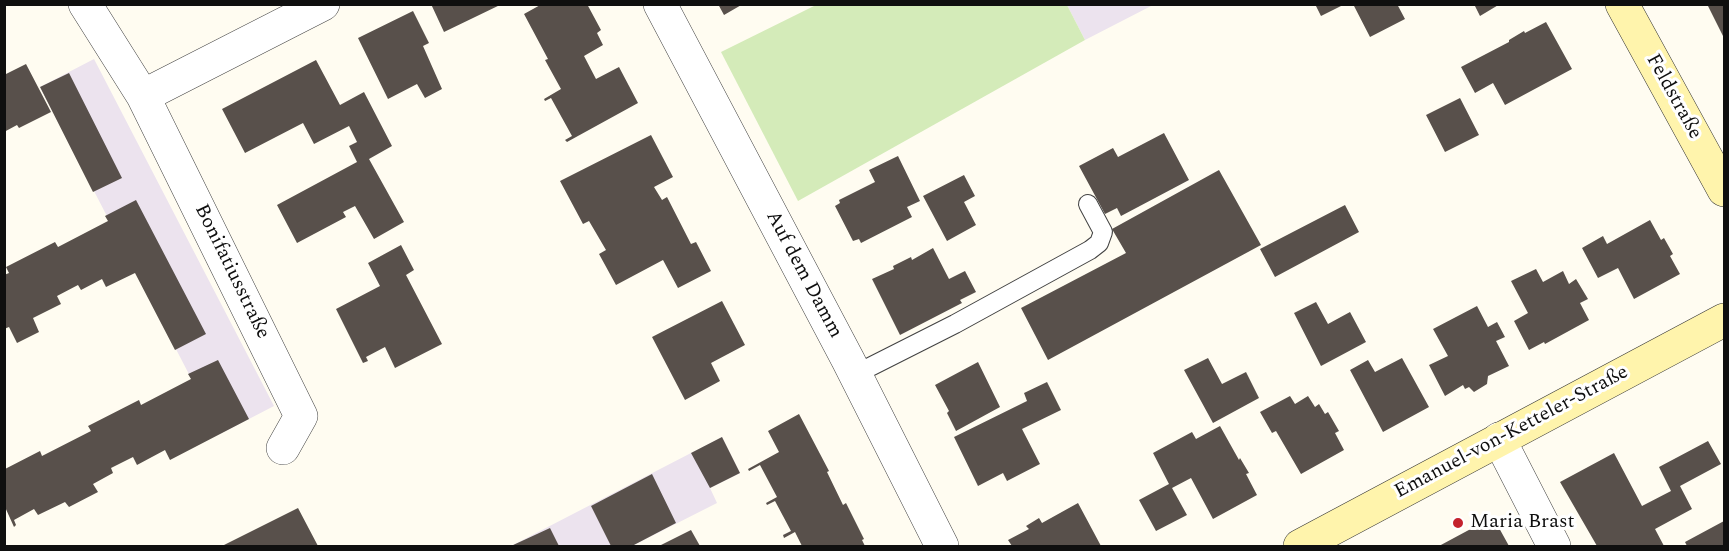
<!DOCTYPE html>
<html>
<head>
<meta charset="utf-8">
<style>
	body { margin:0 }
	#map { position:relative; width:1729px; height:551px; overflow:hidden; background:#fffcf1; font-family:Spectral,serif }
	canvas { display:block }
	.frame { position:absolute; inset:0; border:6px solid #0f0f0f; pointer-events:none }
</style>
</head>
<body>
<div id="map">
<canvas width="1729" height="551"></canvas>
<div class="frame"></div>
</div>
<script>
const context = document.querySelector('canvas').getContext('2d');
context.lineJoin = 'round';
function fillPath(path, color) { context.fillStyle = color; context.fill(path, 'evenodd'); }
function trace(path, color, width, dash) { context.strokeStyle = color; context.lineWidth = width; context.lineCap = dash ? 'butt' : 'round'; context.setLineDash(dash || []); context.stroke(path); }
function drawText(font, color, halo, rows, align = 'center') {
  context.font = font + ' Spectral,serif'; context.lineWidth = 6; context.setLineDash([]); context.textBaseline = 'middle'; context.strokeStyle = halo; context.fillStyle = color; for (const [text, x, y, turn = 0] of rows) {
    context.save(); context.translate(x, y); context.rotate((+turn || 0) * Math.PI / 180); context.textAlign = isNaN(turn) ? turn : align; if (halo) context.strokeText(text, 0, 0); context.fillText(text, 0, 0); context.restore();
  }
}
fillPath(new Path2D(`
	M 1067,5 L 1153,5 L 1085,40 Z
	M 94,59 L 274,406 L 220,434 L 40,87 Z
	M 722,437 L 740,473 L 710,488 L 717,503 L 632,546 L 511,546 Z`), '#ece3ee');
fillPath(new Path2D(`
	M 816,5 L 1067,5 L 1085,40 L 798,201 L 721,52 Z`), '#d4ebb9');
fillPath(new Path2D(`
	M 431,4 L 502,4 L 444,32 Z
	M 542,4 L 587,4 L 601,30 L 597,33 L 603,45 L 584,56 L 596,79 L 619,67 L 638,103 L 567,142 L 565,140 L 572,136 L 551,98 L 545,101 L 544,99 L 561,89 L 545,60 L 548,59 L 524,14 Z
	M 718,4 L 743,4 L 724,15 Z
	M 1315,4 L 1345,4 L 1321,16 Z
	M 1353,4 L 1397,4 L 1405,19 L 1370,37 Z
	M 1474,4 L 1500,4 L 1480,16 Z
	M 1707,4 L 1724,4 L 1724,38 Z
	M 413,11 L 429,43 L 423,46 L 442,89 L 425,98 L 417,84 L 388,99 L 358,38 Z
	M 1546,22 L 1572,69 L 1505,105 L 1493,83 L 1475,93 L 1461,67 L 1509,42 L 1509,40 L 1524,31 L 1525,33 Z
	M 316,60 L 340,105 L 364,92 L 392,146 L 369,159 L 404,222 L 374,239 L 355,206 L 343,212 L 346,217 L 297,243 L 277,205 L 357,162 L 349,146 L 357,142 L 349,126 L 314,144 L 303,123 L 245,153 L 222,109 Z
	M 26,64 L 51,112 L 19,128 L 17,125 L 4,132 L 4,75 Z
	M 69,73 L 122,178 L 93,192 L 40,87 Z
	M 1460,98 L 1479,135 L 1445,152 L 1426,115 Z
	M 1164,133 L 1189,180 L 1121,216 L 1117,208 L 1105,214 L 1079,166 L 1113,148 L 1118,157 Z
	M 651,135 L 673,177 L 654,187 L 662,200 L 667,197 L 691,244 L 696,242 L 711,271 L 678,288 L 663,260 L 616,285 L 599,254 L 606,250 L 589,221 L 583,224 L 560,181 Z
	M 898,156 L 920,201 L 907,207 L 912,217 L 861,243 L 859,239 L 853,241 L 835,206 L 840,203 L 839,200 L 875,182 L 869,170 Z
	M 1219,170 L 1261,245 L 1048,360 L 1021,308 L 1126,253 L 1112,229 Z
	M 964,175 L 975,196 L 964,202 L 976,225 L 947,241 L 923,196 Z
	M 136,200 L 206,334 L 175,350 L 135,273 L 106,287 L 102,279 L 81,290 L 78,285 L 57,296 L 61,304 L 33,318 L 39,332 L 17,343 L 9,327 L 4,329 L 4,275 L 9,273 L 6,267 L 55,242 L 58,247 L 108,221 L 105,216 Z
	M 1345,205 L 1359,232 L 1275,277 L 1260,249 Z
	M 1650,220 L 1661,240 L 1664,238 L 1673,254 L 1670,256 L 1680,274 L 1634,299 L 1618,268 L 1598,278 L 1582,248 L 1603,236 L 1607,244 Z
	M 401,245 L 414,270 L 406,275 L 442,344 L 395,368 L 385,347 L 366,357 L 368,361 L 363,363 L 336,309 L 380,286 L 368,263 Z
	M 933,248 L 949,279 L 965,271 L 976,292 L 960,300 L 962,303 L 900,335 L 872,279 L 894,269 L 893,266 L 911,257 L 912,260 Z
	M 1536,269 L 1543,282 L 1563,271 L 1569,284 L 1576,279 L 1588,299 L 1580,303 L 1589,320 L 1545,344 L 1544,342 L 1529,350 L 1514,321 L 1528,313 L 1511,281 Z
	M 722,301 L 745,345 L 711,363 L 720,381 L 685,400 L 652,337 Z
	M 1316,302 L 1328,324 L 1350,312 L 1366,342 L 1321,366 L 1294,313 Z
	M 1477,306 L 1488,327 L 1497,322 L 1505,337 L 1496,341 L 1509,366 L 1488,376 L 1487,384 L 1474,392 L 1469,387 L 1465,389 L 1463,385 L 1445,396 L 1429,365 L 1448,356 L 1433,329 Z
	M 1208,358 L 1222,384 L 1246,372 L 1259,398 L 1213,423 L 1184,370 Z
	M 1402,358 L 1429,407 L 1383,432 L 1350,370 L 1368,360 L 1375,372 Z
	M 218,360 L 249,419 L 170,460 L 165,450 L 137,465 L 133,457 L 111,468 L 113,473 L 93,484 L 98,492 L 69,507 L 65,502 L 38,515 L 34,509 L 14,520 L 16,525 L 14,527 L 5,507 L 5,469 L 40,451 L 42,456 L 91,431 L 88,426 L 139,400 L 141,405 L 191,379 L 188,374 Z
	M 978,362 L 1000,407 L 956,431 L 947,413 L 949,411 L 935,385 Z
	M 1047,382 L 1061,410 L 1022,429 L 1040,464 L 1007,481 L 1003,473 L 978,486 L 954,437 L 1027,401 L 1024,393 Z
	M 1290,396 L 1295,404 L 1308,396 L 1315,407 L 1319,404 L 1325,414 L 1328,412 L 1339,431 L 1335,433 L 1344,450 L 1301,474 L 1276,431 L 1272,433 L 1260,412 Z
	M 799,414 L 829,471 L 827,472 L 843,505 L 846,503 L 864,539 L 862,540 L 865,546 L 802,546 L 795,532 L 784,538 L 783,535 L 791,531 L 775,501 L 767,505 L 766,503 L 777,497 L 760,465 L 749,471 L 748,469 L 779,452 L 768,431 Z
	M 1220,426 L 1239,460 L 1240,458 L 1249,473 L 1246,474 L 1257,495 L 1213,519 L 1191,478 L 1172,488 L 1187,515 L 1156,531 L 1139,500 L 1169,484 L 1153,453 L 1192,432 L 1196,439 Z
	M 722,437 L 740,473 L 710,488 L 691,453 Z
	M 1708,441 L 1721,464 L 1680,486 L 1692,509 L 1655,529 L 1664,546 L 1597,546 L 1560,482 L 1614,453 L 1642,506 L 1671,491 L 1659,467 Z
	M 652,474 L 676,523 L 632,546 L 611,546 L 591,506 Z
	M 1078,503 L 1101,546 L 1012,546 L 1008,540 L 1029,529 L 1026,526 L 1039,518 L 1042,523 Z
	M 298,508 L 318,546 L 222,546 Z
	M 1493,517 L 1509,546 L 1439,546 Z
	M 1724,521 L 1724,546 L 1687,546 L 1685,542 Z
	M 550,528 L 559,546 L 511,546 Z
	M 691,530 L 700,546 L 659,546 Z`), '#58504b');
const lane = new Path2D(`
	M 856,374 L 955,324 L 1090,250 L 1099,243 L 1103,232 L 1088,204`);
const street = new Path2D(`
	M 85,4 L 143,96
	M 660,4 L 848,360 L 942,546
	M 1499,439 L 1554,546
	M 283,448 L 301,416 L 143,96 L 323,4`);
const secondary = new Path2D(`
	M 1622,4 L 1724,190
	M 1300,546 L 1724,320`);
trace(lane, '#424242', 20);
trace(street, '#424242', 34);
trace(secondary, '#313131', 34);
trace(lane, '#fff', 18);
trace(street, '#fff', 33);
trace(secondary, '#fff4ac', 33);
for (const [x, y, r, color] of [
	[1458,523,6,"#c4222d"]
]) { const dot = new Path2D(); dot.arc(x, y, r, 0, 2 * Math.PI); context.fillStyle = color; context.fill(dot); trace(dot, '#fff', 2); }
drawText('20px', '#0f0f0f', '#fff', [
	["Feldstraße",1673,97,61],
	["Bonifatiusstraße",231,272,64],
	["Auf dem Damm",803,275,62],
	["Emanuel-von-Ketteler-Straße",1512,433,-28]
]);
drawText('20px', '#0f0f0f', '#fff', [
	["Maria Brast",1470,523]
], 'left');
</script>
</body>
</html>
